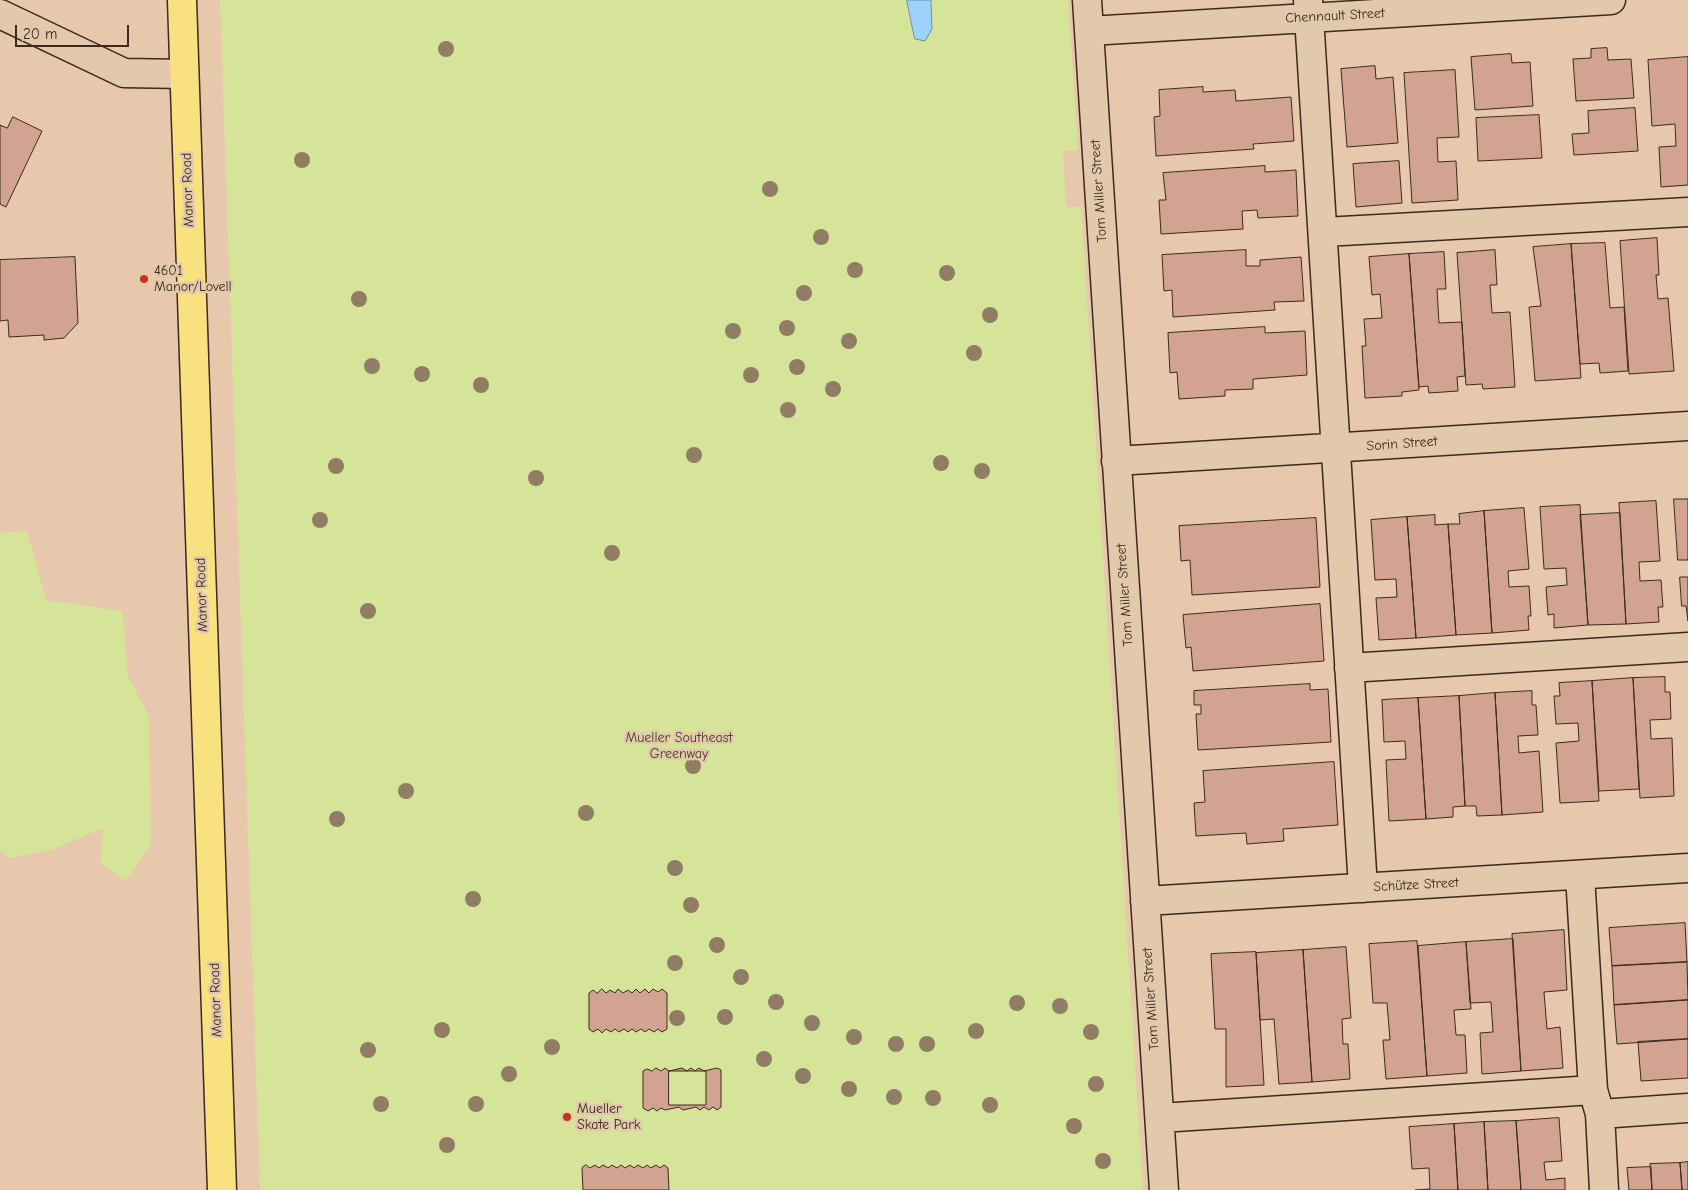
<!DOCTYPE html>
<html>
<head>
<meta charset="utf-8">
<style>
	body { margin:0 }
	#map { position:relative; width:1688px; height:1190px; overflow:hidden; background:#e8c8ac; font-family:"Comic Neue",sans-serif }
	canvas { display:block }
	.scale { position:absolute; left:15px; top:25px; width:114px; height:22px; box-sizing:border-box; border:2px solid #3b2a1e; border-top:0; padding-left:6px; font-size:15px; line-height:18px; white-space:nowrap; color:#3b2a1e; -webkit-text-stroke:4px #e3c9ab; paint-order:stroke }
</style>
</head>
<body>
<div id="map">
<canvas width="1688" height="1190"></canvas>
<div class="scale">20 m</div>
</div>
<script>
const context = document.querySelector('canvas').getContext('2d');
context.lineJoin = 'round';
function fillPath(path, color) { context.fillStyle = color; context.fill(path, 'evenodd'); }
function trace(path, color, width, dash) { context.strokeStyle = color; context.lineWidth = width; context.lineCap = dash ? 'butt' : 'round'; context.setLineDash(dash || []); context.stroke(path); }
function drawText(font, color, halo, rows, align = 'center') {
  context.font = font + ' "Comic Neue",sans-serif'; context.lineWidth = 5; context.setLineDash([]); context.textBaseline = 'middle'; context.strokeStyle = halo; context.fillStyle = color; for (const [text, x, y, turn = 0] of rows) {
    context.save(); context.translate(x, y); context.rotate((+turn || 0) * Math.PI / 180); context.textAlign = isNaN(turn) ? turn : align; if (halo) context.strokeText(text, 0, 0); context.fillText(text, 0, 0); context.restore();
  }
}
fillPath(new Path2D(`
	M 220,0 L 1068,0 L 1078,150 L 1063,151 L 1066,207 L 1081,207 L 1143,1190 L 260,1190 Z
	M 27,531 L 46,600 L 122,611 L 128,676 L 149,716 L 151,844 L 126,881 L 101,864 L 103,828 L 51,850 L 9,858 L 0,850 L 0,533 Z`), '#d5e498');
const water = new Path2D(`
	M 907,0 L 931,0 L 932,29 L 925,41 L 915,39 Z`);
fillPath(water, '#9cd2fb');
trace(water, '#758fa3', 1);
const building = new Path2D(`
	M 1607,48 L 1608,60 L 1631,59 L 1634,98 L 1576,101 L 1573,59 L 1591,58 L 1591,49 Z
	M 1511,54 L 1512,63 L 1530,62 L 1533,106 L 1475,110 L 1471,57 Z
	M 1688,57 L 1688,185 L 1661,187 L 1659,147 L 1676,146 L 1675,124 L 1652,126 L 1648,60 Z
	M 1375,66 L 1376,79 L 1393,77 L 1398,143 L 1347,147 L 1341,69 Z
	M 1455,70 L 1459,137 L 1437,138 L 1438,162 L 1456,161 L 1458,200 L 1412,203 L 1404,73 Z
	M 1203,87 L 1203,92 L 1235,90 L 1236,101 L 1291,97 L 1294,141 L 1253,144 L 1254,149 L 1156,156 L 1154,117 L 1160,116 L 1159,90 Z
	M 1635,108 L 1638,151 L 1574,155 L 1572,134 L 1589,133 L 1588,111 Z
	M 1539,115 L 1542,158 L 1478,161 L 1476,118 Z
	M 13,117 L 42,131 L 6,207 L 0,204 L 0,125 L 7,128 Z
	M 1399,161 L 1402,203 L 1356,207 L 1353,164 Z
	M 1265,166 L 1265,172 L 1296,170 L 1298,216 L 1258,218 L 1257,210 L 1242,211 L 1243,229 L 1161,234 L 1159,200 L 1166,200 L 1163,173 Z
	M 1657,238 L 1659,275 L 1656,275 L 1658,299 L 1668,298 L 1674,371 L 1629,374 L 1620,241 Z
	M 1605,243 L 1610,308 L 1624,307 L 1628,371 L 1600,373 L 1599,363 L 1580,364 L 1571,244 Z
	M 1571,244 L 1581,378 L 1535,381 L 1529,307 L 1541,306 L 1533,247 Z
	M 1246,250 L 1246,266 L 1260,266 L 1260,260 L 1301,257 L 1304,301 L 1274,302 L 1275,310 L 1173,317 L 1172,290 L 1164,291 L 1162,255 Z
	M 1495,250 L 1497,285 L 1490,285 L 1492,313 L 1510,312 L 1515,387 L 1483,389 L 1482,384 L 1466,385 L 1457,253 Z
	M 1444,252 L 1446,289 L 1437,289 L 1439,323 L 1462,322 L 1465,376 L 1457,377 L 1458,391 L 1429,393 L 1428,386 L 1419,387 L 1409,254 Z
	M 1409,254 L 1419,390 L 1402,392 L 1402,396 L 1365,398 L 1362,346 L 1366,346 L 1364,319 L 1382,318 L 1380,294 L 1372,295 L 1369,257 Z
	M 75,257 L 78,323 L 64,338 L 44,340 L 44,335 L 9,337 L 8,320 L 0,321 L 0,260 Z
	M 1265,327 L 1265,333 L 1305,331 L 1307,375 L 1253,379 L 1253,389 L 1225,390 L 1225,396 L 1179,399 L 1177,372 L 1170,373 L 1168,333 Z
	M 1674,499 L 1688,499 L 1688,560 L 1678,560 Z
	M 1656,501 L 1660,561 L 1639,562 L 1640,581 L 1661,580 L 1663,607 L 1658,607 L 1659,622 L 1626,624 L 1619,503 Z
	M 1580,505 L 1588,625 L 1554,628 L 1554,614 L 1548,615 L 1546,587 L 1567,585 L 1566,568 L 1544,569 L 1540,507 Z
	M 1524,508 L 1529,569 L 1508,571 L 1509,587 L 1529,586 L 1531,616 L 1528,616 L 1529,630 L 1492,633 L 1484,511 Z
	M 1484,511 L 1492,633 L 1456,635 L 1448,524 L 1460,524 L 1459,514 Z
	M 1620,513 L 1626,624 L 1588,625 L 1580,515 Z
	M 1435,515 L 1435,525 L 1448,524 L 1456,635 L 1416,638 L 1407,517 Z
	M 1407,517 L 1416,638 L 1379,640 L 1376,598 L 1397,597 L 1396,579 L 1375,580 L 1371,520 Z
	M 1316,518 L 1320,587 L 1192,595 L 1190,560 L 1181,561 L 1179,526 Z
	M 1680,577 L 1688,577 L 1688,621 L 1686,606 L 1682,606 Z
	M 1320,604 L 1324,661 L 1193,671 L 1191,647 L 1186,648 L 1183,615 Z
	M 1665,677 L 1665,692 L 1670,692 L 1671,719 L 1650,720 L 1651,739 L 1672,738 L 1674,796 L 1640,798 L 1633,678 Z
	M 1633,678 L 1639,789 L 1599,791 L 1592,681 Z
	M 1592,681 L 1599,801 L 1560,803 L 1556,743 L 1579,741 L 1578,723 L 1556,724 L 1554,696 L 1560,696 L 1559,683 Z
	M 1310,684 L 1310,690 L 1328,689 L 1331,742 L 1198,750 L 1196,714 L 1201,714 L 1201,705 L 1194,705 L 1194,691 Z
	M 1532,691 L 1532,705 L 1536,705 L 1538,735 L 1518,736 L 1519,753 L 1539,751 L 1543,812 L 1502,815 L 1495,693 Z
	M 1495,693 L 1502,815 L 1477,816 L 1476,806 L 1465,806 L 1459,696 Z
	M 1459,696 L 1465,806 L 1453,807 L 1453,817 L 1426,819 L 1418,698 Z
	M 1418,698 L 1426,819 L 1389,821 L 1386,760 L 1406,759 L 1405,741 L 1384,742 L 1382,700 Z
	M 1334,762 L 1338,825 L 1283,829 L 1284,841 L 1247,844 L 1246,833 L 1196,836 L 1194,803 L 1205,802 L 1203,771 Z
	M 1685,923 L 1687,962 L 1612,966 L 1609,928 Z
	M 1564,930 L 1567,990 L 1544,992 L 1547,1029 L 1560,1027 L 1563,1068 L 1521,1071 L 1512,934 Z
	M 1513,939 L 1521,1071 L 1482,1074 L 1480,1033 L 1493,1032 L 1491,1002 L 1470,1003 L 1466,942 Z
	M 1417,941 L 1427,1076 L 1386,1079 L 1383,1040 L 1390,1040 L 1387,1003 L 1373,1003 L 1369,944 Z
	M 1466,942 L 1471,1009 L 1454,1010 L 1456,1035 L 1465,1035 L 1467,1073 L 1427,1076 L 1418,946 Z
	M 1346,947 L 1351,1018 L 1342,1019 L 1343,1044 L 1348,1044 L 1350,1079 L 1312,1082 L 1303,950 Z
	M 1303,950 L 1312,1082 L 1279,1084 L 1274,1019 L 1260,1020 L 1256,953 Z
	M 1256,952 L 1264,1085 L 1226,1087 L 1226,1029 L 1215,1029 L 1211,954 Z
	M 1687,962 L 1688,1000 L 1614,1005 L 1612,966 Z
	M 602,989 L 606,993 L 610,990 L 615,993 L 618,989 L 623,993 L 628,990 L 632,993 L 636,989 L 640,993 L 645,989 L 649,993 L 653,989 L 658,992 L 662,989 L 667,993 L 667,1029 L 662,1032 L 658,1029 L 654,1032 L 649,1029 L 645,1032 L 641,1029 L 636,1032 L 632,1029 L 628,1032 L 624,1029 L 619,1032 L 615,1029 L 611,1032 L 606,1029 L 602,1033 L 598,1029 L 593,1032 L 589,1029 L 589,993 L 593,990 L 597,993 Z
	M 1688,1000 L 1688,1039 L 1617,1044 L 1614,1005 Z
	M 1688,1039 L 1688,1078 L 1641,1081 L 1638,1042 Z
	M 656,1068 L 661,1071 L 665,1068 L 669,1071 L 682,1068 L 687,1071 L 691,1068 L 695,1071 L 699,1068 L 704,1071 L 717,1068 L 721,1070 L 721,1107 L 717,1110 L 713,1107 L 709,1110 L 704,1107 L 700,1110 L 696,1107 L 683,1110 L 679,1107 L 665,1110 L 661,1108 L 657,1111 L 653,1108 L 648,1111 L 643,1108 L 643,1071 L 647,1069 L 652,1071 Z
	M 669,1071 L 706,1071 L 706,1105 L 669,1105 Z
	M 1559,1118 L 1562,1161 L 1544,1162 L 1546,1180 L 1565,1178 L 1565,1190 L 1521,1190 L 1516,1121 Z
	M 1516,1121 L 1521,1190 L 1488,1190 L 1484,1122 Z
	M 1484,1122 L 1488,1190 L 1458,1190 L 1454,1124 Z
	M 1454,1124 L 1458,1190 L 1415,1190 L 1430,1189 L 1429,1168 L 1412,1169 L 1409,1127 Z
	M 1688,1162 L 1688,1190 L 1682,1190 L 1680,1163 Z
	M 1680,1163 L 1682,1190 L 1652,1190 L 1650,1164 Z
	M 586,1165 L 590,1168 L 595,1165 L 599,1168 L 603,1165 L 608,1168 L 612,1165 L 617,1168 L 621,1165 L 625,1168 L 630,1165 L 634,1168 L 638,1165 L 643,1168 L 647,1165 L 651,1168 L 656,1165 L 660,1168 L 664,1165 L 668,1168 L 669,1190 L 583,1190 L 582,1168 Z
	M 1651,1167 L 1652,1190 L 1629,1190 L 1627,1168 Z`);
fillPath(building, '#d2a391');
trace(building, '#3b2a1e', 1);
const minor = new Path2D(`
	M 1087,0 L 1164,1190
	M 1308,0 L 1363,888
	M 0,14 L 124,73 L 184,74
	M 1089,31 L 1611,0
	M 1324,232 L 1688,212
	M 1116,461 L 1688,426
	M 1349,668 L 1688,647
	M 1580,875 L 1593,1090 L 1600,1114 L 1604,1190
	M 1145,901 L 1688,868
	M 1600,1114 L 1688,1108
	M 1160,1118 L 1593,1090`);
const major = new Path2D(`
	M 182,0 L 222,1190`);
trace(minor, '#3b2a1e', 31);
trace(major, '#3b2a1e', 31);
trace(minor, '#e3c9ab', 28);
trace(major, '#fae180', 28);
context.fillStyle = '#917c64';
for (const [x, y] of [
	[446,49],
	[302,160],
	[770,189],
	[821,237],
	[855,270],
	[947,273],
	[804,293],
	[359,299],
	[990,315],
	[787,328],
	[733,331],
	[849,341],
	[974,353],
	[372,366],
	[797,367],
	[422,374],
	[751,375],
	[481,385],
	[833,389],
	[788,410],
	[694,455],
	[941,463],
	[336,466],
	[982,471],
	[536,478],
	[320,520],
	[612,553],
	[368,611],
	[693,766],
	[406,791],
	[586,813],
	[337,819],
	[675,868],
	[473,899],
	[691,905],
	[717,945],
	[675,963],
	[741,977],
	[776,1002],
	[1017,1003],
	[1060,1006],
	[725,1017],
	[677,1018],
	[812,1023],
	[442,1030],
	[976,1031],
	[1091,1032],
	[854,1037],
	[896,1044],
	[927,1044],
	[552,1047],
	[368,1050],
	[764,1059],
	[509,1074],
	[803,1076],
	[1096,1084],
	[849,1089],
	[894,1097],
	[933,1098],
	[381,1104],
	[476,1104],
	[990,1105],
	[1074,1126],
	[447,1145],
	[1103,1161]
]) { context.beginPath(); context.arc(x, y, 8, 0, 2 * Math.PI); context.fill(); }
for (const [x, y, r, color] of [
	[144,279,5,"#c8321e"],
	[567,1117,5,"#c8321e"]
]) { const dot = new Path2D(); dot.arc(x, y, r, 0, 2 * Math.PI); context.fillStyle = color; context.fill(dot); trace(dot, '#e3c9ab', 2); }
drawText('14px', '#3b2a1e', '#e3c9ab', [
	["Chennault Street",1335,16,-3],
	["Manor Road",188,190,-92],
	["Tom Miller Street",1099,191,-94],
	["Sorin Street",1402,444,-4],
	["Manor Road",202,595,-92],
	["Tom Miller Street",1125,595,-94],
	["Schütze Street",1416,885,-3],
	["Tom Miller Street",1151,999,-94],
	["Manor Road",216,1000,-92]
]);
drawText('14px', '#3b2a1e', '#e3c9ab', [
	["4601",154,271],
	["Manor/Lovell",154,287],
	["Mueller",577,1109],
	["Skate Park",577,1125]
], 'left');
drawText('14px', '#4a3d2a', '#e3c9ab', [
	["Mueller Southeast",679,738],
	["Greenway",679,754]
]);
</script>
</body>
</html>
